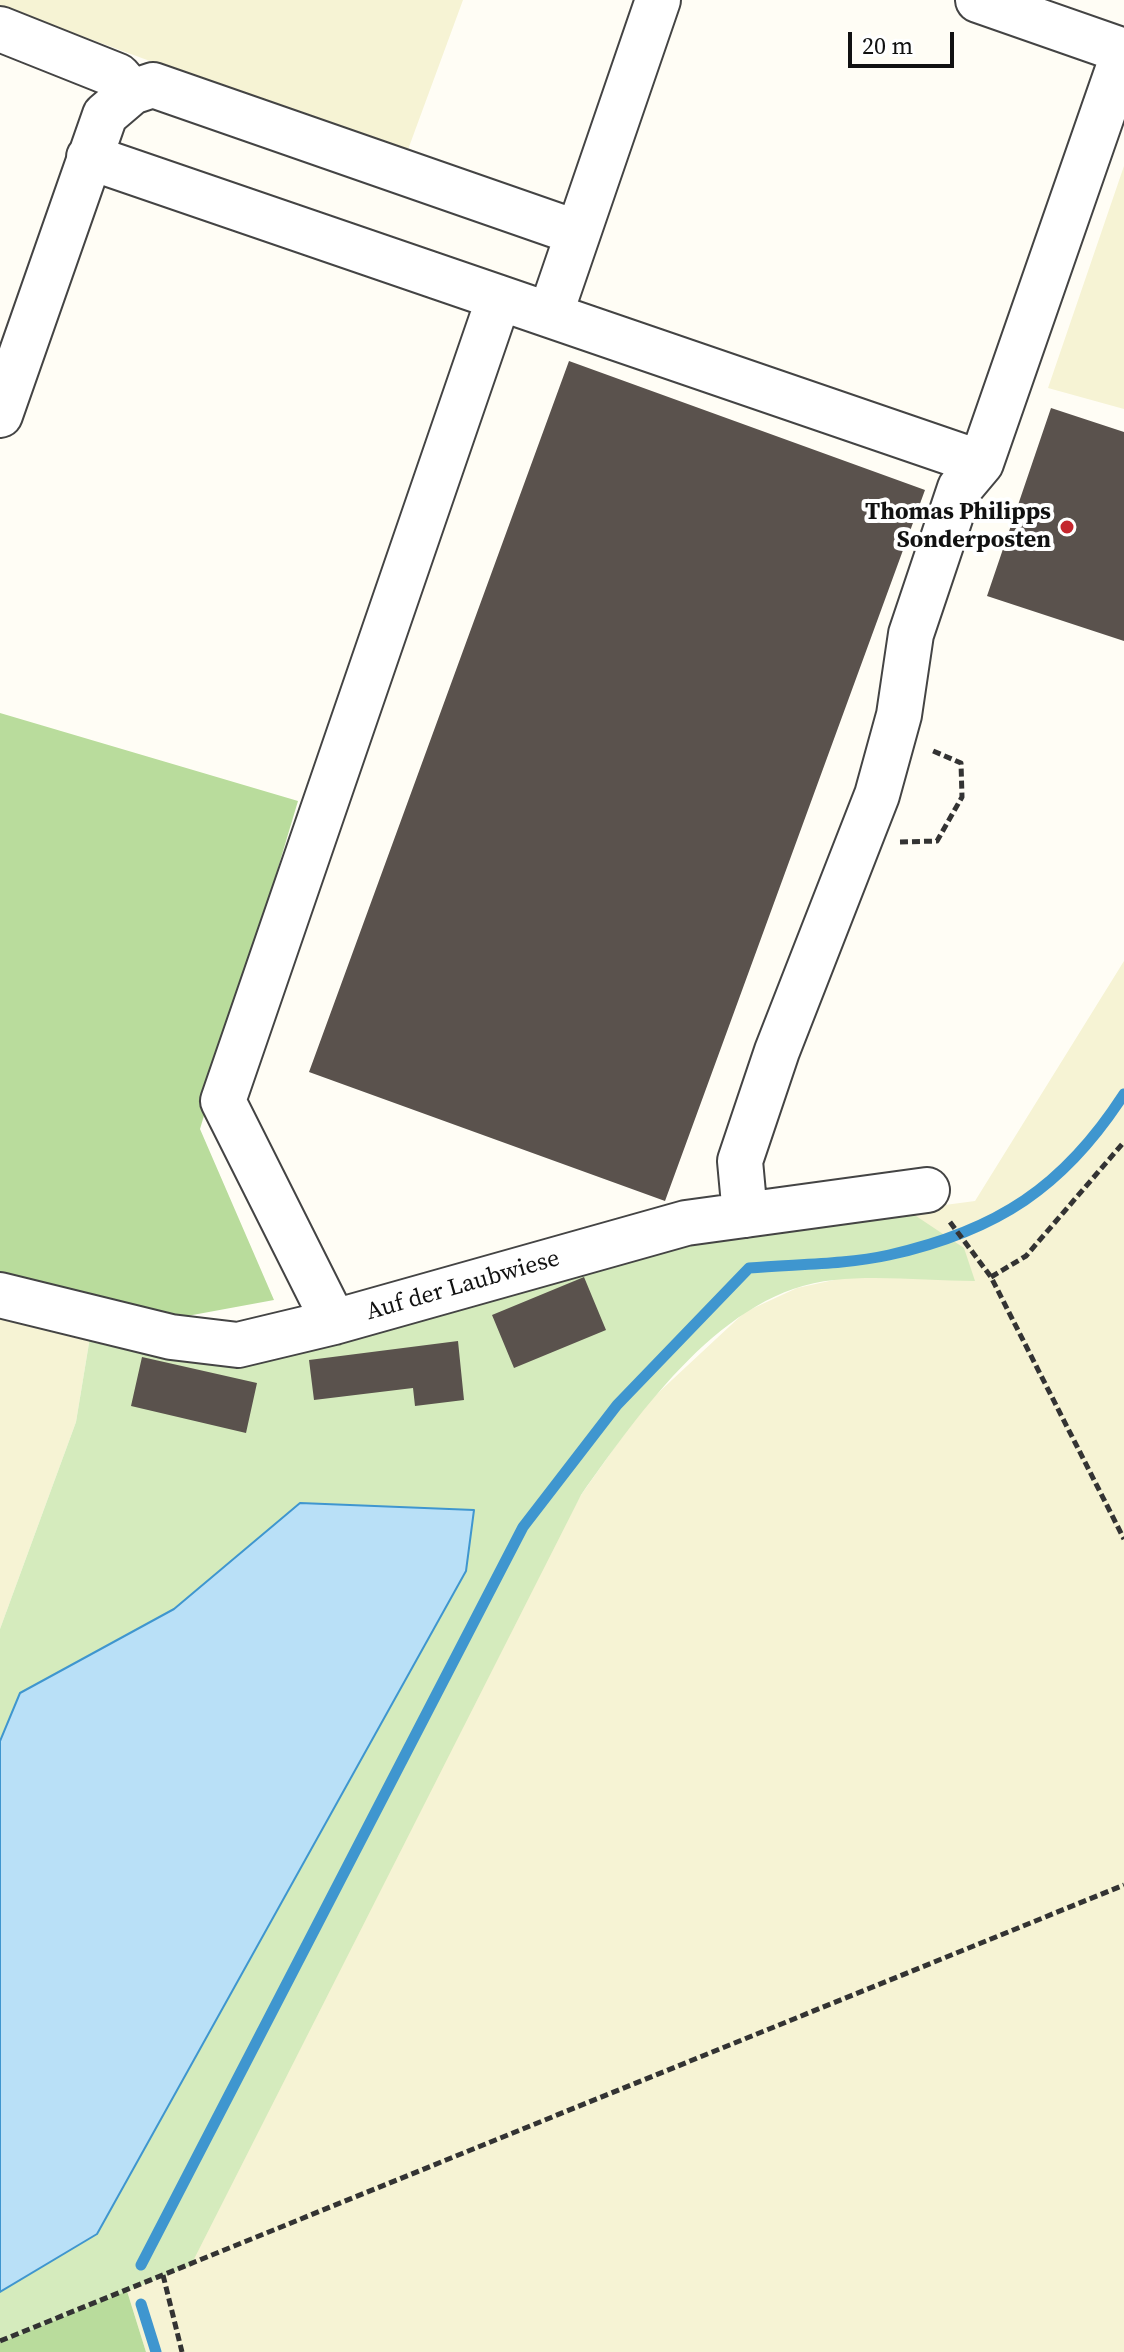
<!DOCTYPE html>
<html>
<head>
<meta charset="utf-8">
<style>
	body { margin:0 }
	#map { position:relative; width:1124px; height:2352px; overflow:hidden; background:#fffdf5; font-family:"Source Serif 4",serif }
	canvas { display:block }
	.scale { position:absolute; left:848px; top:32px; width:106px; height:36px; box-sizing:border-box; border:4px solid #111; border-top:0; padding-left:10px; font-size:24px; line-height:28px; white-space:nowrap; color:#111; -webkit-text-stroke:6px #fff; paint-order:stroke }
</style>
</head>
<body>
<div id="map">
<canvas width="1124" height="2352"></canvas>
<div class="scale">20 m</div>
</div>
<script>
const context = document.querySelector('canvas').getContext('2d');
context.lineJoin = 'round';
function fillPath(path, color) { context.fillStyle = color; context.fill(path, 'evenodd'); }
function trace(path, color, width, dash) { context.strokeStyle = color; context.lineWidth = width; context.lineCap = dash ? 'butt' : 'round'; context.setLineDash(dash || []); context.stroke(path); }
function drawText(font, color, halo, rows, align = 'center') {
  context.font = font + ' "Source Serif 4",serif'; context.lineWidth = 8; context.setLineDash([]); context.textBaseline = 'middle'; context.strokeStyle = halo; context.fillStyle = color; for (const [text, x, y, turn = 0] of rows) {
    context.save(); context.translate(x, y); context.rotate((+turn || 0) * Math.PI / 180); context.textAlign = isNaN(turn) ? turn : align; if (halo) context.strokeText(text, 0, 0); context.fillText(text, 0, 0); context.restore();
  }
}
fillPath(new Path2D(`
	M 0,0 L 463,0 L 406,155 L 0,6 Z
	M 1124,166 L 1124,409 L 1048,388 Z
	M 1124,961 L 1124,2352 L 146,2352 L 127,2291 L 581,1495 L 644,1406 L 745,1312 L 797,1288 L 834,1280 L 907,1210 L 975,1201 Z
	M 0,1304 L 92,1325 L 76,1422 L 0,1629 Z`), '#f6f3d4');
fillPath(new Path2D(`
	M 907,1210 L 964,1248 L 975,1281 C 929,1281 880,1275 834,1280 C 724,1290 640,1412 581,1495 L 191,2265 L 0,2343 L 0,2292 L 97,2234 L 466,1572 L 300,1503 L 174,1609 L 20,1693 L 0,1741 L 0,1629 L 76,1422 L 92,1325 L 232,1356 L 762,1227 Z`), '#d5ebbd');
fillPath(new Path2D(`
	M 0,713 L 298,801 L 200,1129 L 274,1300 L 149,1323 L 0,1281 Z
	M 127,2291 L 146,2352 L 0,2352 L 0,2343 Z`), '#b9dc9c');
const water = new Path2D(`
	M 300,1503 L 474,1510 L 466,1571 L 97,2234 L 0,2292 L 0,1741 L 20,1693 L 174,1609 Z`);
fillPath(water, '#b9e0f7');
trace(water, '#3f96cf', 2);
trace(new Path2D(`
	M 141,2265 L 523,1527 L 617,1405 L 749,1268 C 795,1264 844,1265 889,1255 C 997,1231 1064,1187 1124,1094
	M 141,2304 L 156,2352`), '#3f96cf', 11);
fillPath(new Path2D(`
	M 569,361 L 925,490 L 665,1201 L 309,1072 Z
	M 1051,408 L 1124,432 L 1124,641 L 987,596 Z
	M 584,1277 L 606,1330 L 514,1368 L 492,1315 Z
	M 458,1341 L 464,1400 L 415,1406 L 413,1388 L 314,1400 L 309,1360 Z
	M 142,1357 L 257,1383 L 246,1433 L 131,1406 Z`), '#5a524d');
const minor = new Path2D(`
	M 978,0 L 1124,51
	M 0,29 L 118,76 L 132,92
	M 89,157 L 981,463 L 1124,52
	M 550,315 L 658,0
	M 0,415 L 105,115 L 132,92 L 153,85 L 578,233
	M 745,1215 L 740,1161 L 777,1051 L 877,795 L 899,715 L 911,634 L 960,488 L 981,463
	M 0,1295 L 171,1337 L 238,1345 L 334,1322 L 686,1223 L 927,1190
	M 334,1322 L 223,1101 L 499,298`);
trace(minor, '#444', 48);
trace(new Path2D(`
	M 900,842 L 937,841 L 962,797 L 961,763 L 931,750
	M 950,1222 L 991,1277 L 1124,1539
	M 991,1277 L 1026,1256 L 1124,1142
	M 163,2275 L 182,2352
	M 0,2341 L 1124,1885`), '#333', 5, [8, 4]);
trace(minor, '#fff', 44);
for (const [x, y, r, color] of [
	[1067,527,8,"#c4262e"]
]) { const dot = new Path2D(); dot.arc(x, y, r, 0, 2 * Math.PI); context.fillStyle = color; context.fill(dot); trace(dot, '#fff', 3); }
drawText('bold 24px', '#111', '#fff', [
	["Thomas Philipps",1051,513],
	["Sonderposten",1051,541]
], 'right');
drawText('24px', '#111', '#fff', [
	["Auf der Laubwiese",463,1286,-16]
]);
</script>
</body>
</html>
